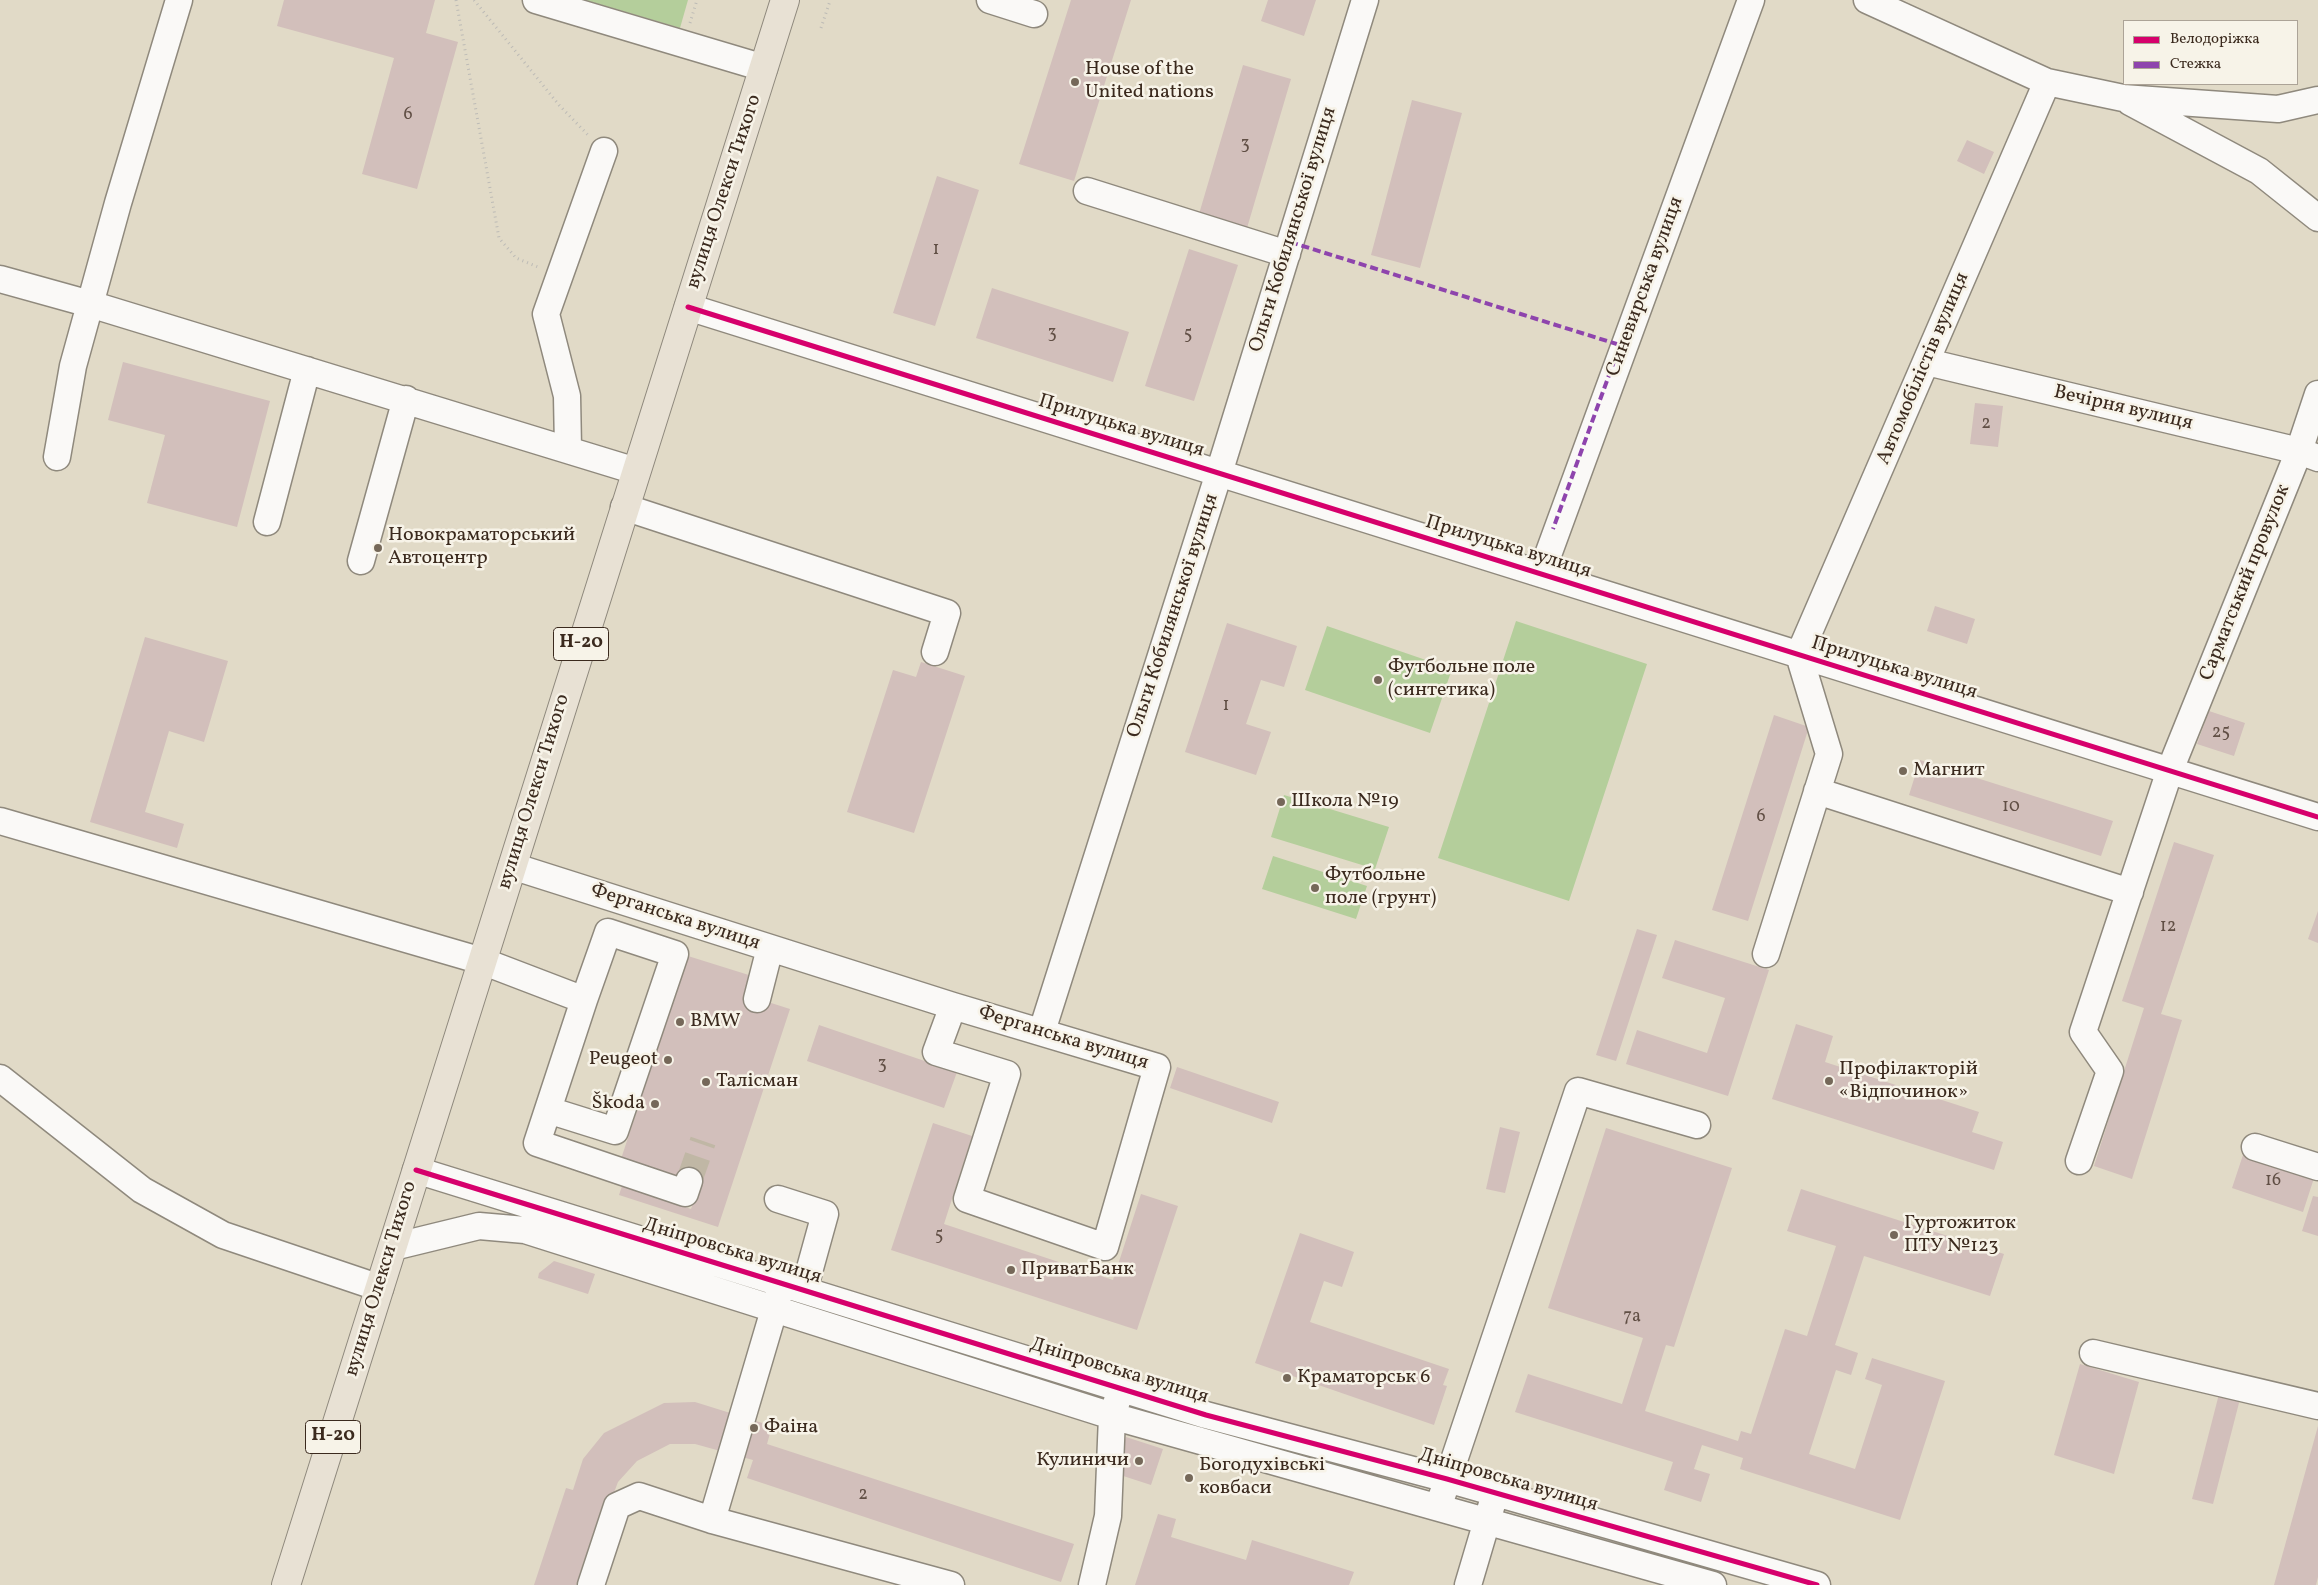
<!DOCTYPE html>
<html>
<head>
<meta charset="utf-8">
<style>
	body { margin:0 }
	#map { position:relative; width:2318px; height:1585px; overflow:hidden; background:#e1dac7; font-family:Vollkorn,serif }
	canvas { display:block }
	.legend { position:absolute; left:2123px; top:20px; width:175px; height:65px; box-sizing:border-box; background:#f7f3e8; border:1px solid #aca397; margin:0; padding:6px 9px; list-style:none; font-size:15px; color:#3b2a1e }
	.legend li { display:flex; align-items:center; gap:10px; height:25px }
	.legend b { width:25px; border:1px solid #aca397 }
</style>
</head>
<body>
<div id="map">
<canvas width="2318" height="1585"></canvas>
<ul class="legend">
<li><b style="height:6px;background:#d6006c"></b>Велодоріжка</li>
<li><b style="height:6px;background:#8e44ad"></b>Стежка</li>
</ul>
</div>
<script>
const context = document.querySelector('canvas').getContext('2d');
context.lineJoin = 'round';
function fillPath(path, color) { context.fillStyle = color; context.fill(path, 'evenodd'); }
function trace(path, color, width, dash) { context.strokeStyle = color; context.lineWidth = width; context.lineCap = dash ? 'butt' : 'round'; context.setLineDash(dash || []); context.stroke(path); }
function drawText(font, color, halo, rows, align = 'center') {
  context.font = font + ' Vollkorn,serif'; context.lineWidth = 5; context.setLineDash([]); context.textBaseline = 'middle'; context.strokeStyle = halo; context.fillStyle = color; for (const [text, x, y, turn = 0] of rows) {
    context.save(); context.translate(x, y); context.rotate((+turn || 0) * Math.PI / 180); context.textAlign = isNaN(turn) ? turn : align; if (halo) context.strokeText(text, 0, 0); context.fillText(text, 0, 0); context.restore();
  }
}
fillPath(new Path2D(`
	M 585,0 L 688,0 L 680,28 Z
	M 1516,621 L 1647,664 L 1569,901 L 1438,858 Z
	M 1327,626 L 1452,669 L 1430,733 L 1305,690 Z
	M 1284,795 L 1389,827 L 1375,869 L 1271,837 Z
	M 1273,856 L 1367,886 L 1356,919 L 1262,889 Z`), '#b4ce9b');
fillPath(new Path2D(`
	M 284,0 L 435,0 L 426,33 L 458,42 L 417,189 L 362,174 L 394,58 L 277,26 Z
	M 1071,0 L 1131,0 L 1074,181 L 1019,164 Z
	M 1268,0 L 1316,0 L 1304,36 L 1261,21 Z
	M 1243,65 L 1291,79 L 1247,228 L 1199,214 Z
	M 1412,100 L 1462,113 L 1420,268 L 1371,255 Z
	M 1967,140 L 1994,152 L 1984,174 L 1957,161 Z
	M 937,176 L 979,190 L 935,326 L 893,313 Z
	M 1189,249 L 1238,265 L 1194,401 L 1145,386 Z
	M 992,288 L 1129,332 L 1113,382 L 976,338 Z
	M 123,362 L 270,401 L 237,527 L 147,503 L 165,435 L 108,420 Z
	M 1975,403 L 2003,406 L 1998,447 L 1970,444 Z
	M 1935,606 L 1975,619 L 1967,644 L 1927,631 Z
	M 1227,623 L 1297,646 L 1284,687 L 1261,680 L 1246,724 L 1271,732 L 1256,775 L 1185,752 Z
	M 145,637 L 228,661 L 204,742 L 169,731 L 145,812 L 184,824 L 177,848 L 90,822 Z
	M 921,662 L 965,676 L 914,833 L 847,812 L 893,670 L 916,677 Z
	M 2209,711 L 2245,723 L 2234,756 L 2197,744 Z
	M 1774,715 L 1809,727 L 1748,921 L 1712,910 Z
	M 1920,760 L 2113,821 L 2101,856 L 1909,795 Z
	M 2174,842 L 2214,855 L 2161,1014 L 2182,1020 L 2132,1179 L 2094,1166 L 2144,1008 L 2122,1001 Z
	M 2318,911 L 2318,943 L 2308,939 Z
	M 1637,929 L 1657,935 L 1616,1061 L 1596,1055 Z
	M 1675,940 L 1769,970 L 1728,1096 L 1626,1064 L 1637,1030 L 1707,1053 L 1725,998 L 1662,978 Z
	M 688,956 L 752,976 L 746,995 L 790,1009 L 718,1227 L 619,1195 L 622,1186 L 691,1209 L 699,1184 L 621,1159 Z
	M 1796,1024 L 1833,1036 L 1825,1062 L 1979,1112 L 1972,1132 L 2003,1142 L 1994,1170 L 1772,1099 Z
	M 819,1025 L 957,1072 L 944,1108 L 807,1061 Z
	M 1177,1067 L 1279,1102 L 1272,1123 L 1170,1088 Z
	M 933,1123 L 972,1136 L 944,1224 L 1113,1280 L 1141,1194 L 1178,1206 L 1137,1330 L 891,1250 Z
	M 1500,1127 L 1520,1132 L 1505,1193 L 1486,1189 Z
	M 1606,1128 L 1732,1168 L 1674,1347 L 1666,1345 L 1645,1411 L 1738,1441 L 1741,1431 L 1751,1434 L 1785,1329 L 1807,1336 L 1836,1246 L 1787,1231 L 1801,1189 L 2004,1254 L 1990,1296 L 1864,1256 L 1835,1345 L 1858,1353 L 1851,1375 L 1836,1370 L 1809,1454 L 1855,1469 L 1882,1385 L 1865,1379 L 1872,1358 L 1945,1381 L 1900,1520 L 1740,1469 L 1743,1458 L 1702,1445 L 1694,1469 L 1710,1474 L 1701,1502 L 1664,1490 L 1673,1462 L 1515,1412 L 1528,1374 L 1622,1404 L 1643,1338 L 1548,1308 Z
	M 2244,1152 L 2315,1175 L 2303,1212 L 2232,1188 Z
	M 2313,1196 L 2318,1197 L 2318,1236 L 2302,1231 Z
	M 1300,1233 L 1354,1252 L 1342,1287 L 1324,1281 L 1310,1322 L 1449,1369 L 1443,1385 L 1447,1386 L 1434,1425 L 1255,1363 Z
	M 698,1235 L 716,1241 L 713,1252 L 695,1246 Z
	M 554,1261 L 595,1274 L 588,1294 L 538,1278 L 539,1273 Z
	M 2080,1364 L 2139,1382 L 2114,1474 L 2054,1455 Z
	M 2219,1394 L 2240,1399 L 2213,1504 L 2192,1499 Z
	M 695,1402 L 772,1426 L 767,1444 L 1074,1544 L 1061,1582 L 747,1478 L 753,1460 L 695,1444 L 670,1444 L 637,1461 L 618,1482 L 610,1503 L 604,1501 L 576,1585 L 534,1585 L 566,1488 L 573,1490 L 583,1459 L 604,1433 L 664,1403 Z
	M 2318,1426 L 2318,1577 L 2316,1585 L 2274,1585 Z
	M 1126,1437 L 1163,1449 L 1151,1485 L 1114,1473 Z
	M 1158,1514 L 1176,1519 L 1171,1537 L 1246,1560 L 1252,1540 L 1354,1572 L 1349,1585 L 1135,1585 Z`), '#d2bfbb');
trace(new Path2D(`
	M 689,1181 L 703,1141`), '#c0b7a5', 26, [26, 13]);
const minor = new Path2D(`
	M 536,0 L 764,68
	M 990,0 L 1034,14
	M 1867,0 L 2047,82 L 2123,98 L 2278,109 L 2318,100
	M 2130,102 L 2259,171 L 2318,218
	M 1087,191 L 1287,254
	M 0,279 L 90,304 L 636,471
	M 688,307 L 2318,817
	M 1927,362 L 2299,451 L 2318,458
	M 568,448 L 567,396 L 546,314 L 604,151
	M 57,457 L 73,366 L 118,203 L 179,0
	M 624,507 L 947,613 L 935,652
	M 267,522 L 307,370
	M 361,561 L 406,399
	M 1541,574 L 1751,0
	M 1817,791 L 2130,892
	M 0,821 L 482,961 L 584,1000 L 537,1143 L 685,1193 L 689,1181
	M 512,866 L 953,1006 L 1157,1067 L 1105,1247 L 967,1199 L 1007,1074 L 936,1052 L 953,1006
	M 1766,954 L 1829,754 L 1799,655 L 2047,82
	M 757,999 L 770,948
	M 1042,1031 L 1219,473 L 1365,0
	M 0,1078 L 142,1190 L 223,1235 L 380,1288
	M 548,1110 L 615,1131 L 675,954 L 608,932 L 584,1000
	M 2255,1147 L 2318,1167
	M 2079,1161 L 2110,1071 L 2083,1032 L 2170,770 L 2299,451 L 2318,394
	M 416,1170 L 1206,1415 L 1447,1479 L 1817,1585
	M 778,1199 L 825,1214 L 804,1290
	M 393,1247 L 479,1226 L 525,1230 L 1112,1416 L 1713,1585
	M 2093,1353 L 2318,1406
	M 1442,1496 L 1578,1091 L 1697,1125
	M 712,1520 L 779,1293
	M 591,1585 L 617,1506 L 639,1496 L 712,1520 L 951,1585
	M 1092,1585 L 1108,1516 L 1112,1416 L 1117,1401
	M 1468,1585 L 1492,1504`);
const major = new Path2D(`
	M 286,1585 L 785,0`);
trace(minor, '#8f897d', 29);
trace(major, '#8f897d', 30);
trace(new Path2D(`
	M 456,0 L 499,238 L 516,258 L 538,267
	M 474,0 L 559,105 L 588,135
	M 690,23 L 697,0
	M 821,28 L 830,1`), '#bdbbb6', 3, [1, 4]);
trace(minor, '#faf9f7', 26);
trace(major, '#e8e1d4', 28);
trace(new Path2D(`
	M 1290,242 L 1620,345 L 1553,529`), '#8e44ad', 4, [8, 4]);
trace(new Path2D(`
	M 688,307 L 2318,817
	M 416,1170 L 1206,1415 L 1447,1479 L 1817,1585`), '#d6006c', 5);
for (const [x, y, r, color] of [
	[1075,82,5,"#756859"],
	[378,548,5,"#756859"],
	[1378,680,5,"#756859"],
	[1903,771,5,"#756859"],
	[1281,802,5,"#756859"],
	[1315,888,5,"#756859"],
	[680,1022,5,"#756859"],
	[668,1060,5,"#756859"],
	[1829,1081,5,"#756859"],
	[706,1082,5,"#756859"],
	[655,1104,5,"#756859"],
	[1894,1235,5,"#756859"],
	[1011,1270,5,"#756859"],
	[1287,1378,5,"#756859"],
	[754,1428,5,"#756859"],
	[1139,1461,5,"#756859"],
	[1189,1478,5,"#756859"]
]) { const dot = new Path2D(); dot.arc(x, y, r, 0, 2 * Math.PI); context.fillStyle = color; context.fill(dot); trace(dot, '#f7f3e8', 2); }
drawText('18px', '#614f45', null, [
	["6",408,116],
	["3",1245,146],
	["1",936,251],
	["3",1052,335],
	["5",1188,336],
	["2",1986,425],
	["1",1226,707],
	["25",2221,734],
	["10",2011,808],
	["6",1761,818],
	["12",2168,928],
	["3",882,1066],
	["16",2273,1182],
	["5",939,1237],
	["7а",1632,1318],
	["2",863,1496]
]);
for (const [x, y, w] of [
	[581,644,55],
	[333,1437,55]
]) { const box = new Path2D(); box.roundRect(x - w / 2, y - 16.5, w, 33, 4); context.fillStyle = '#f7f3e8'; context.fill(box); trace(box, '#3b2a1e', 1); }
drawText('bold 19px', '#3b2a1e', null, [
	["Н-20",581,644],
	["Н-20",333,1437]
]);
drawText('20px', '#3b2a1e', '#f7f3e8', [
	["House of the",1085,70],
	["United nations",1085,93],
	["Новокраматорський",388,536],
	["Автоцентр",388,559],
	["Футбольне поле",1388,668],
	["(синтетика)",1388,691],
	["Магнит",1913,771],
	["Школа №19",1291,802],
	["Футбольне",1325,876],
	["поле (грунт)",1325,899],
	["BMW",690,1022],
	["Peugeot",658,1060,"right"],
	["Профілакторій",1839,1070],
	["«Відпочинок»",1839,1093],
	["Талісман",716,1082],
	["Škoda",645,1104,"right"],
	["Гуртожиток",1904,1224],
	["ПТУ №123",1904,1247],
	["ПриватБанк",1021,1270],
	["Краматорськ 6",1297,1378],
	["Фаіна",764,1428],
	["Кулиничи",1129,1461,"right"],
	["Богодухівські",1199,1466],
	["ковбаси",1199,1489]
], 'left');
drawText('20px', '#3b2a1e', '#f7f3e8', [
	["вулиця Олекси Тихого",725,192,-72],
	["Ольги Кобилянської вулиця",1294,230,-73],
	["Синевирська вулиця",1646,287,-70],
	["Автомобілістів вулиця",1924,369,-67],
	["Вечірня вулиця",2123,409,13],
	["Прилуцька вулиця",1121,427,17],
	["Прилуцька вулиця",1508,548,17],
	["Сарматський провулок",2246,583,-68],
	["Ольги Кобилянської вулиця",1174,616,-72],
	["Прилуцька вулиця",1894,669,17],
	["вулиця Олекси Тихого",535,792,-73],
	["Ферганська вулиця",675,918,18],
	["Ферганська вулиця",1063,1039,17],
	["Дніпровська вулиця",732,1252,17],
	["вулиця Олекси Тихого",382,1279,-73],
	["Дніпровська вулиця",1119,1372,17],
	["Дніпровська вулиця",1508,1481,16]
]);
</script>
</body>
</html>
